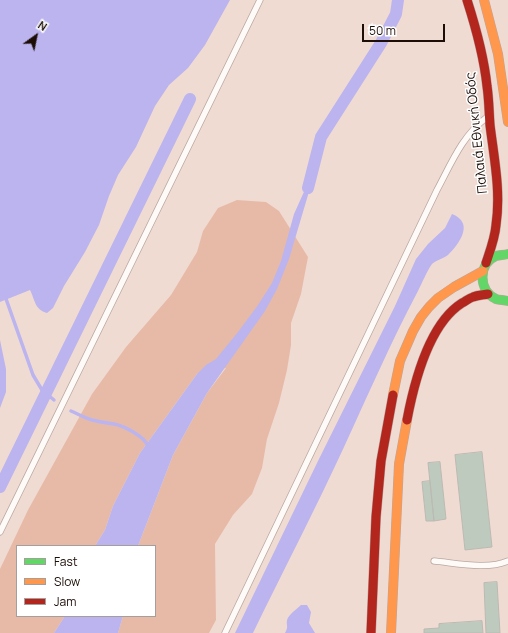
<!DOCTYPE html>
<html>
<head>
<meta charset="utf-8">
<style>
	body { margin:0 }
	#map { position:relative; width:508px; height:633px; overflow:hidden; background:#f0dbd3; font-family:Manrope,sans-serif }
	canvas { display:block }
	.legend { position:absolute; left:16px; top:545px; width:140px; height:72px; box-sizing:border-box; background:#fff; border:1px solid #a49e9c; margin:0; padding:5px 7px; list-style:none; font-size:12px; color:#1c0d07 }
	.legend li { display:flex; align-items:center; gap:8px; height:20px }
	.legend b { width:20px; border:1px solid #a49e9c }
	.north { position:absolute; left:16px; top:16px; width:40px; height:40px; -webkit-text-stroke:3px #fff; paint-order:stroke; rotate:33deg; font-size:11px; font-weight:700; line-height:16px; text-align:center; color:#1c0d07 }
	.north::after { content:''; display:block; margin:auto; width:14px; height:18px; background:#1c0d07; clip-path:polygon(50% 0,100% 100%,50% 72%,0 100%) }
	.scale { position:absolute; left:362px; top:24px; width:83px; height:18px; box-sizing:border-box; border:2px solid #1c0d07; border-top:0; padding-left:5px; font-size:12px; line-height:14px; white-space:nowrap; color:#1c0d07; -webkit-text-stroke:3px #fff; paint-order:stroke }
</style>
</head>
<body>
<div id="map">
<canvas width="508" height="633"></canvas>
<ul class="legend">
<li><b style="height:5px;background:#63d668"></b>Fast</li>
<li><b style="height:5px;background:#ff974d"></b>Slow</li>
<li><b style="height:5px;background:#b3261e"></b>Jam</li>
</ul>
<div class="north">N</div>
<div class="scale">50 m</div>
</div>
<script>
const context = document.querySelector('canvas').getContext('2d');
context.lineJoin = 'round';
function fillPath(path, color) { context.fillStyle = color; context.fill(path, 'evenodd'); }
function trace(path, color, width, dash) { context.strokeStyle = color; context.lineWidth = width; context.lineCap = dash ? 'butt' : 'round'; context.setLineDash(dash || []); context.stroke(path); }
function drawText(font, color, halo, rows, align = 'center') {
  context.font = font + ' Manrope,sans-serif'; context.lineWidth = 3; context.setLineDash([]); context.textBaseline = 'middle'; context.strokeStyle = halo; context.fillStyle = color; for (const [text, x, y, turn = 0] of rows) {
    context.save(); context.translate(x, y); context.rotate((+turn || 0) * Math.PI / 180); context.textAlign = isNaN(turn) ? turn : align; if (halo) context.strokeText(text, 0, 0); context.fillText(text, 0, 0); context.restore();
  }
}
fillPath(new Path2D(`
	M 237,200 L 266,202 L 279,211 L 308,257 L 301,294 L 291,323 L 291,345 L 287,370 L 279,403 L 267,439 L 262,468 L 252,494 L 233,515 L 215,544 L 216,620 L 209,633 L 118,633 L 123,616 L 155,616 L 155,546 L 138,546 L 173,455 L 207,393 L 226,368 L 197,374 L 140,453 L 113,506 L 105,530 L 95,546 L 17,546 L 17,616 L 65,616 L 54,633 L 0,633 L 0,569 L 28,510 L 92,394 L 126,347 L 171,295 L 197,252 L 203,231 L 218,208 Z`), '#e7baa8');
fillPath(new Path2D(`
	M 0,0 L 230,0 L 205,45 L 188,68 L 169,85 L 155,106 L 136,147 L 118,175 L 109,196 L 99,225 L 85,252 L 64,286 L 53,308 L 47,313 C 35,310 35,300 30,290 L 0,302 Z
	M 312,174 L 311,185 L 289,259 L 277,289 L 265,311 L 207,393 L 173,455 L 138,546 L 95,546 L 105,530 L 113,506 L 140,453 L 179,399 L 197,374 L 206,365 L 216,359 L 238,332 L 258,305 L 272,283 L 281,261 L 294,214 Z
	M 452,214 C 475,223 459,244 448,255 C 443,259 436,260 432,264 C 427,271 422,283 418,291 C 391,342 368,395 344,447 C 315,510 283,571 253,633 L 235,633 L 318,461 L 395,306 L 416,259 L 428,244 L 445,228 Z
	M 0,340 L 6,369 L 6,392 L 0,408 Z
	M 301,605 L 307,605 L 311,612 L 309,623 L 315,633 L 285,633 C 289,626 286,626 287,620 C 289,614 297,609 301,605 Z
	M 65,616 L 123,616 L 118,633 L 54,633 Z`), '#bbb4ee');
trace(new Path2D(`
	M 5,296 L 33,375 L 42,390 L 54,400
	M 71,411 C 78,414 85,418 92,420 C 100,422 106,423 114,424 C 124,426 144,436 148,446`), '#bbb4ee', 3.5);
trace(new Path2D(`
	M 308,188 L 321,137 L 381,43 L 396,14 L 398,0
	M 0,487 L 190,99`), '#bbb4ee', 12);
const building = new Path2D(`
	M 482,452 L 492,547 L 465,550 L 455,455 Z
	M 440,462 L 446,519 L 434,521 L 428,463 Z
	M 430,481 L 434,521 L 426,521 L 422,482 Z
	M 497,582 L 500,633 L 486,633 L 484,583 Z
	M 482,621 L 483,633 L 424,633 L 424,629 L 439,628 L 439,624 Z`);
fillPath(building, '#bfcabe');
trace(building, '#bbbab2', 1);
const lane = new Path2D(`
	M 0,532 L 260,0
	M 434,561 C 456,563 488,570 508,561
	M 225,633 L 437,190 C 451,164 462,136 486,118`);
const fast = new Path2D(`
	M 508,254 C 504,255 499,255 496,256 C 478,264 478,290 496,299 C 499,300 504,300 508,301`);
const slow = new Path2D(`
	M 484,0 L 498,54 L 508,122
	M 393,395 L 400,361 L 413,331 L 421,317 L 429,307 L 438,298 L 454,287 L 483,271
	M 391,633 L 399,464 L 407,420`);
const jam = new Path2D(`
	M 467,0 C 476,28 484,57 487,86 C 489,99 489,112 490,125 C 494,158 501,191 496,225 C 495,238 490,251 486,263
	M 407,420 C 414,383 429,324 462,303 C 466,301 469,298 473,297 C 478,295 483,295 488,294
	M 371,633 L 376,517 L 381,461 L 393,395`);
trace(lane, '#b8a7a0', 7);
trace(fast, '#b8a7a0', 10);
trace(slow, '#b8a7a0', 10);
trace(jam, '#b8a7a0', 10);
trace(lane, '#fdfaf8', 5.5);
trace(fast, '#63d668', 9);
trace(slow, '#ff974d', 9);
trace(jam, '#b3261e', 9);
drawText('13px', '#1c0d07', '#fff', [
	["Παλαιά Εθνική Οδός",477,133,-96]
]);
</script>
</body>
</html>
